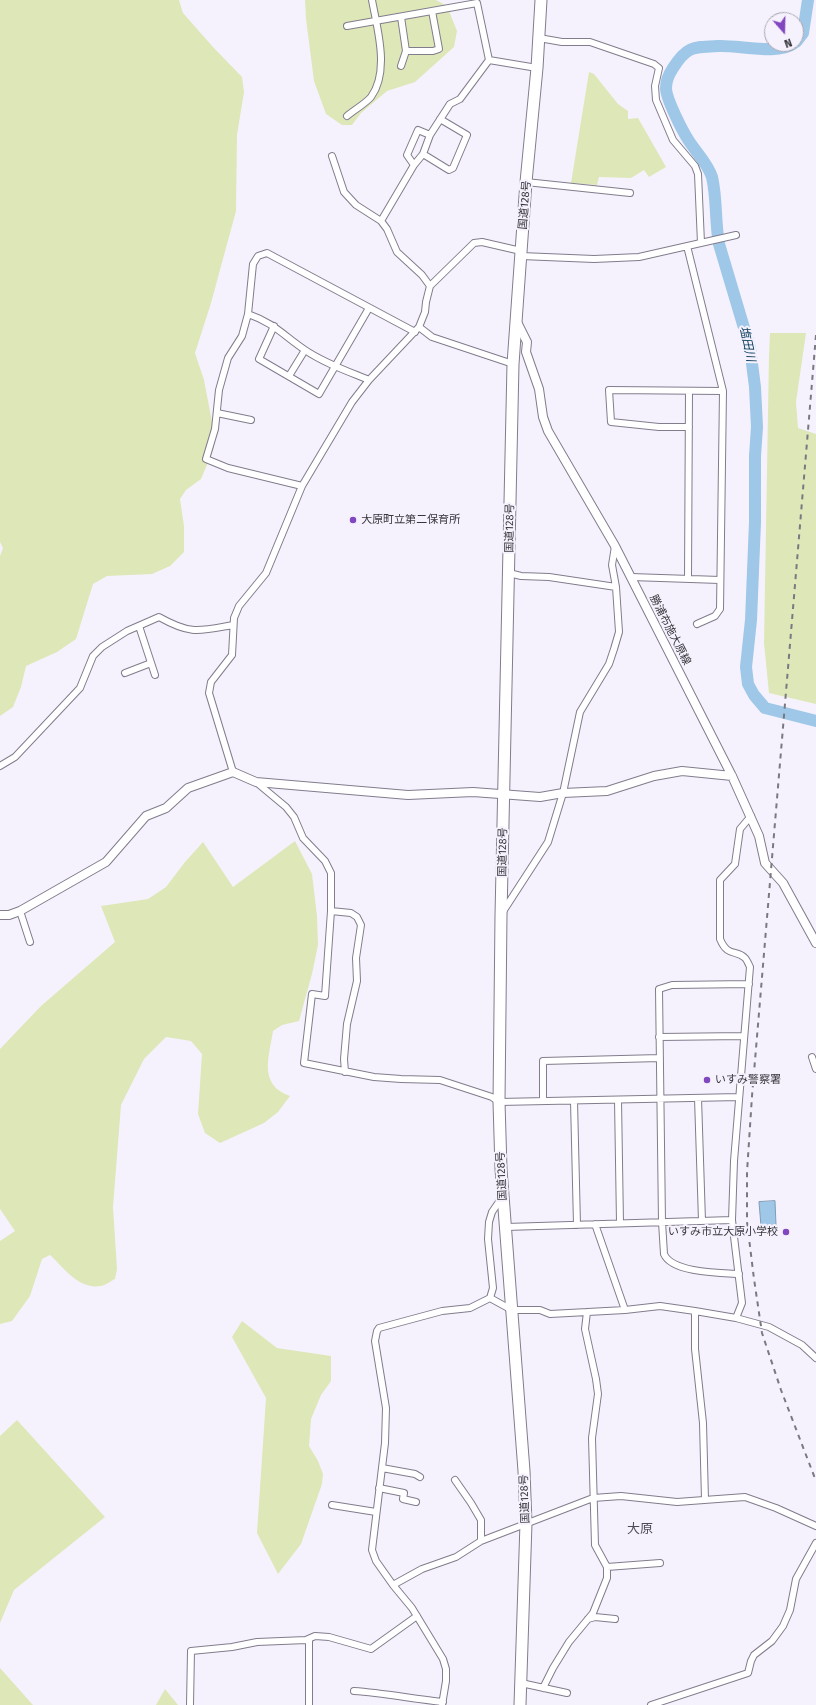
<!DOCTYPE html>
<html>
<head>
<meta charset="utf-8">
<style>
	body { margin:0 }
	#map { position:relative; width:816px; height:1705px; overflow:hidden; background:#f6f2fd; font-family:"Fira Sans",sans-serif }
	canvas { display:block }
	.north { position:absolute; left:764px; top:12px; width:40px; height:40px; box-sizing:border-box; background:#f6f2fd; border:1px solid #aaa7b0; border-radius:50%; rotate:160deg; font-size:11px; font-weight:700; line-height:16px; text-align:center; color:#38363d }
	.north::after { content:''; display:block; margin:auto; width:14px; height:18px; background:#8147be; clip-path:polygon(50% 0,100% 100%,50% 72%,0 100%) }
</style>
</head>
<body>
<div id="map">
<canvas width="816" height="1705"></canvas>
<div class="north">N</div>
</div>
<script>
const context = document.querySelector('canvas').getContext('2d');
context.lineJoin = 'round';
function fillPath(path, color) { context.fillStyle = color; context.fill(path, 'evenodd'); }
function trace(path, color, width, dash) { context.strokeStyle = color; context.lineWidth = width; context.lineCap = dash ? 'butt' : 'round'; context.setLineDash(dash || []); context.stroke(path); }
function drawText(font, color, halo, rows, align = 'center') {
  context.font = font + ' "Fira Sans","Noto Sans JP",sans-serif'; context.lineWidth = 4; context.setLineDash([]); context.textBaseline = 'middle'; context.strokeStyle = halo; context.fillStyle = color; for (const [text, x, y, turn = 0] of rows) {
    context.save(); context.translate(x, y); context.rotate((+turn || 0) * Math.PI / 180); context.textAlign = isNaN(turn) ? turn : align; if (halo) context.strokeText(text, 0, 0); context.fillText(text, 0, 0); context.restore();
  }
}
fillPath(new Path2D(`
	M 0,0 L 179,0 L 183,13 L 213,47 L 242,77 L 244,92 L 237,135 L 236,211 L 211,303 L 195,353 L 204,380 L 213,427 L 214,448 L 201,479 L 186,490 L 180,499 L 184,526 L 184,552 L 170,566 L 152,574 L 107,576 L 93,584 L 76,639 L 57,652 L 26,666 L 21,687 L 13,707 L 0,716 L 0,556 L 3,548 L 0,542 Z
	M 305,0 L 436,0 L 447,6 L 457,31 L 454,47 L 415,82 L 387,91 L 361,113 L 352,125 L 342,125 L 326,114 L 314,81 L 306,19 Z
	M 589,72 L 594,74 L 618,104 L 628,111 L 628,119 L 638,118 L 666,167 L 649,177 L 644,170 L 631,178 L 599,177 L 597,185 L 571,183 Z
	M 770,333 L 806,333 L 796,402 L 798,428 L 816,434 L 816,704 L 769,693 L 764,643 L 769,355 Z
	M 295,841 L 312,874 L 317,916 L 318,945 L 312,974 L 299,1021 L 282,1025 L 273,1031 C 269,1057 258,1085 290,1096 L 278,1112 L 264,1123 L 220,1143 L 205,1133 L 198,1114 L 202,1054 L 191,1041 L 166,1037 L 144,1059 L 121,1105 L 113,1207 L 117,1269 L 115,1279 C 111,1281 106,1285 101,1286 C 79,1290 64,1268 50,1255 L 42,1259 L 30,1296 L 12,1321 L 0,1324 L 0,1241 L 15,1231 L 0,1209 L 0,1049 L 41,1006 L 115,942 L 101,906 L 148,899 L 166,887 L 185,862 L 203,842 L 233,887 Z
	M 242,1321 L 277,1348 L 331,1356 L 331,1381 L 321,1395 L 311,1419 L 309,1446 L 318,1461 L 323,1474 L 322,1484 L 301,1544 L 278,1574 L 257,1533 L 266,1398 L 232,1337 Z
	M 17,1420 L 105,1517 L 14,1590 L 0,1623 L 0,1436 Z
	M 0,1668 L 33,1705 L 0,1705 Z
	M 165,1689 L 178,1705 L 156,1705 Z`), '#dee7b8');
const water = new Path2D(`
	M 775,1201 L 776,1225 L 761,1226 L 759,1202 Z`);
fillPath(water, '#9ec7e8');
trace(water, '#7f9cb5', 1);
trace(new Path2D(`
	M 796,42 L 803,33 L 808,0
	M 793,44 C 778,55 739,45 718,46 C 693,47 687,46 673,68 C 669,74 666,81 666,88 C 666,99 683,132 689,141 C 696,152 708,164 712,177 C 717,198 715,222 719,244 L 750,348 L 755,387 L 757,427 L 755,456 L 755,522 L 751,620 L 746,667 L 748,684 L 754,695 L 765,708 L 816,721`), '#9ec7e8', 12);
const street = new Path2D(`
	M 401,17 L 406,51 L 401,66
	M 347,26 L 477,3 L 489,60
	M 539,38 L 562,42 L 590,42 L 654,64 L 659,68 L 655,86 L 656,100 L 673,140 L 695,166 L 698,174 L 701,243
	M 406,51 L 433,51 L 439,49 L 432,11
	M 347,116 C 354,110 365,104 371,97 C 390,71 377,28 372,0
	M 423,154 L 449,170 L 453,168 L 467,135 L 440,119
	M 332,156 L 344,192 L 356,205 L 381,221 L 387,229 L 397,252 L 422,275 L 430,286
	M 414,165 L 423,154 L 430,135
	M 526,182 L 630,193
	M 381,221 L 414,165 L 407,155 L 418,130 L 430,135 L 450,104 L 460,99 L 489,60 L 537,68
	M 687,246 L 723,391 L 720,609 L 715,616 L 697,624
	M 521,256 L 594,259 L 639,257 L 736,235
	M 248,314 C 274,323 283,335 305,350 C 324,363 347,371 369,380
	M 274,326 L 259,359 L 319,394 L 369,308
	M 419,327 L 432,337 L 513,364
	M 289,376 L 305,350
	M 217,413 L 251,420
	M 689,427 L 659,427 L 611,422 L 609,390 L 723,391
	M 302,486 L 228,468 L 206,459 L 215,429 L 219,390 L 228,358 L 242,336 L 248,314 L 253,264 L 258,256 L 267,253 L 415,332
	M 509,573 L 521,576 L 549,577 L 616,587
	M 631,577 L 720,580
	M 688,579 L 689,391
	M 139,626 L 155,675
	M 125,673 L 151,663
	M 0,766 L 15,757 L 80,688 L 93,656 L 102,647 L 127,631 L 159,617 C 191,635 199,631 233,625
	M 233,772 L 209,693 L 211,682 L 232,655 L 234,618 L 239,606 L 266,573 L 302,486 L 352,402 L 369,380 L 419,327 L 425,312 L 426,302 L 430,286 L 474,243 L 482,242 L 521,251
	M 256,782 L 286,807 L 294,817 L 303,838 L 325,861 L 331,873 L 331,911 L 325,996 L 312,994 L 304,1063 L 374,1077 L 401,1079 L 440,1080 L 492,1097 L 499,1102 L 739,1097
	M 20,911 L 30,942
	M 331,911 L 351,913 L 357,917 L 361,925 L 356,958 L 357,981 L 347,1024 L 344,1059 L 345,1072
	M 502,913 L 548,842 L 563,793 L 580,712 L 609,664 L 614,649 L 619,632 L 616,587 L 612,565 L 615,546
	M 659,1037 L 744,1036
	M 812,1057 L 816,1069
	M 698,1098 L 702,1221
	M 618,1100 L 620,1223
	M 543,1101 L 543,1061 L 660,1058
	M 574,1101 L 577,1225
	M 595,1224 L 625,1310
	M 506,1227 L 732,1220
	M 739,1274 C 721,1273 672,1273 664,1254 L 662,1222 L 659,989 L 672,985 L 749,984
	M 490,1298 L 493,1288 L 488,1239 L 489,1222 L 492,1212 L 503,1196
	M 695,1311 L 695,1349 L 703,1423 L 705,1500
	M 736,1318 L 742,1303 L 732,1220 L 734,1161 L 750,967 C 749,965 747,960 745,958 C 736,949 728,958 720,939 L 720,880 L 735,864 L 740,829 L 751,816
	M 382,1468 L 415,1474 L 420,1477
	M 455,1480 L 471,1503 L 481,1520 L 481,1541
	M 379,1488 L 404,1493 L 403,1499 L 416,1502
	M 332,1505 L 376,1512
	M 607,1567 L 660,1563
	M 393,1585 L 422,1569 L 456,1557 L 481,1541 L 593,1498 L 621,1496 L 677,1502 L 745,1497 L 776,1508 L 816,1526
	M 588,1619 L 595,1617 L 615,1619
	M 309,1639 L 309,1705
	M 521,1683 L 567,1693
	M 543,1688 L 553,1668 L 569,1642 L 593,1613 L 607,1578 L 607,1567 L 595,1545 L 592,1438 L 598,1394 L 596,1379 L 585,1329 L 587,1312
	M 354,1691 C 384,1693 413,1699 443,1702
	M 190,1705 L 191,1651 L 232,1647 L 257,1642 L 306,1640 L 315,1636 L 329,1637 L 371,1649 L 417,1616
	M 442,1705 L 446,1681 L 446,1669 L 443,1659 L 412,1608 L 393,1585 L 376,1561 L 372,1550 L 385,1443 L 386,1408 L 375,1341 L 377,1331 L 379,1328 L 442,1311 L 470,1308 L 490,1298 L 512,1310 L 540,1310 L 550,1314 L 625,1310 L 660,1306 L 695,1311 L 736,1318 L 769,1327 L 802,1345 L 816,1358
	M 651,1705 L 748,1673 L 751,1661 L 754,1655 L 772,1641 L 783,1626 L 790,1610 L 796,1579 L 816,1543`);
const secondary = new Path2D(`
	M 517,322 L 527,342 L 526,352 L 539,389 L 543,417 L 548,431 L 615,546 L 732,776 L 759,836 L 765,863 L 783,883 L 816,943
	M 0,915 L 9,915 L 20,911 L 106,862 L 146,816 L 166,808 L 188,788 L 233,772 L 256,782 L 408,795 L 473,792 L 540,797 L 563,793 L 607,791 L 654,776 L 682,771 L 732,776`);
const highway = new Path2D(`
	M 520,1705 L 526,1523 L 524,1471 L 501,1169 L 499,1102 L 501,915 L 513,364 L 526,182 L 537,68 L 541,0`);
trace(street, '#827c8c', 8);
trace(secondary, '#827c8c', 10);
trace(highway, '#827c8c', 13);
trace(street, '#fff', 6);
trace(secondary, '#fff', 8);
trace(highway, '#fff', 11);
trace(new Path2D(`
	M 816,335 L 752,1096 L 747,1172 L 747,1222 L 754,1279 L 762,1333 L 781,1390 L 816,1481`), '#7b7880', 2, [5, 5]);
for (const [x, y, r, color] of [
	[353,520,4,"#8147be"],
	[707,1080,4,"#8147be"],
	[786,1232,4,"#8147be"]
]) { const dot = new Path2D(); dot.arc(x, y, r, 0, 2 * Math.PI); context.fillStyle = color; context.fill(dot); trace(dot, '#f6f2fd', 1.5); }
drawText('11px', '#38363d', '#f6f2fd', [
	["国道128号",525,205,-85],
	["国道128号",510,528,-89],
	["勝浦布施大原線",670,630,63],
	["国道128号",503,852,-89],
	["国道128号",502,1176,-93],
	["国道128号",525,1499,-92]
]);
drawText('11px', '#38363d', '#f6f2fd', [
	["大原町立第二保育所",361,520],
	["いすみ警察署",715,1080],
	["いすみ市立大原小学校",778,1232,"right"]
], 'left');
drawText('italic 12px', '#053959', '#f6f2fd', [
	["塩田川",747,344,78]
]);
drawText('13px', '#4f4a59', '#f6f2fd', [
	["大原",640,1529]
]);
</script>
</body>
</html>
